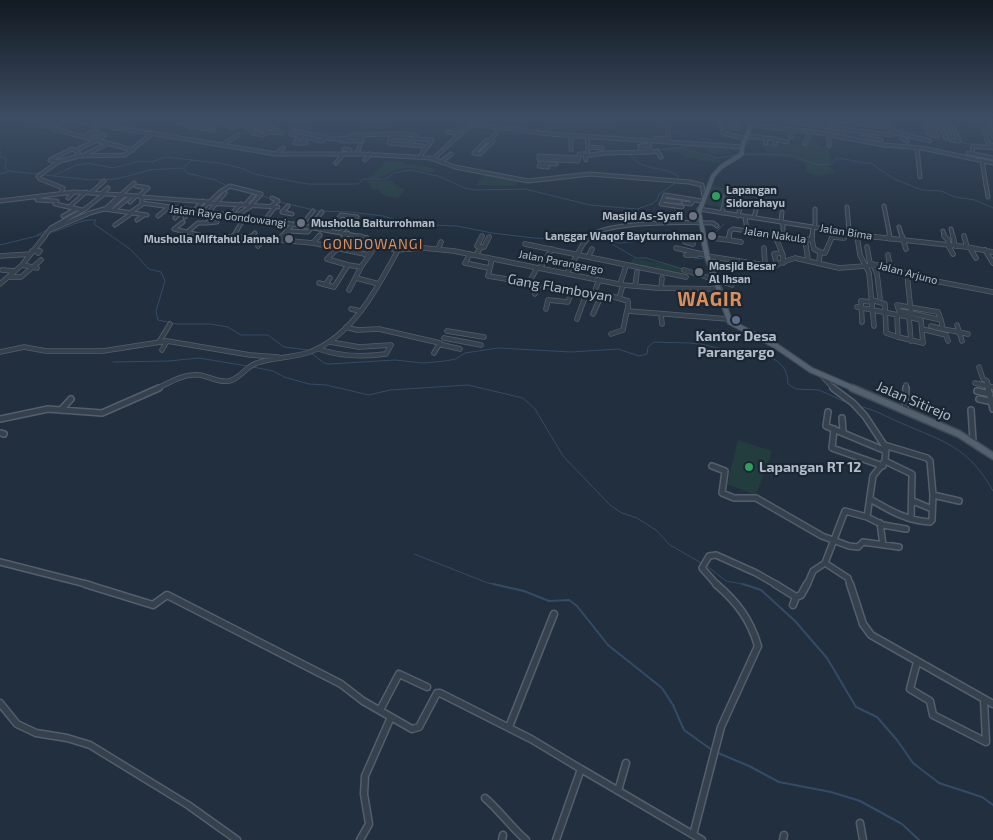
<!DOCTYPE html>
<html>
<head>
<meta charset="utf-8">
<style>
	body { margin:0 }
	canvas { display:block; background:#212f3e }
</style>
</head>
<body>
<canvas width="993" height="840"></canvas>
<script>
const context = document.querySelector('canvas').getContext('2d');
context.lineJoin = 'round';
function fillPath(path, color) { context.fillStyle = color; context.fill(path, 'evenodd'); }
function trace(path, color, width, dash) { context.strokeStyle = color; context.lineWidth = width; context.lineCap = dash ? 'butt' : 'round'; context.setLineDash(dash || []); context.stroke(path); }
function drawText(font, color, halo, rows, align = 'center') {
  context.font = font + ' "Exo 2",sans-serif'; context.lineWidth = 4.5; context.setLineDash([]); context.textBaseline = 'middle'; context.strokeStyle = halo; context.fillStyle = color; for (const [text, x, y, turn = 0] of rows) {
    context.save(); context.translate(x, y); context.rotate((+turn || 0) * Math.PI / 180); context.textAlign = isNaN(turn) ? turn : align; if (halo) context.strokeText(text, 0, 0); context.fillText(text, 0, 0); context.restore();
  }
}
fillPath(new Path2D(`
	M 810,138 L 815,139 L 818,145 L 829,150 L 831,160 L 830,164 L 827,165 L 837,172 C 826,175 816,179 806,171 L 806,164 L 791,157 L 743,155 L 743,153 L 770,154 L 762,146 L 764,143 C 774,145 802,146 809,142 Z
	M 681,145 L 725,146 L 731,153 L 708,155 L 705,149 L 681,148 Z
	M 677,148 C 692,151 706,157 721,160 L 720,163 C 710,163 698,159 687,158 L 682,153 L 661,150 Z
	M 386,161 L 404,162 L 404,164 L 416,165 L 436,169 L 431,173 C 421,171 407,165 396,170 C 382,177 383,178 367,179 L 373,175 Z
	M 484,173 L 519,180 L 516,186 L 476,185 Z
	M 367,180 L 392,181 L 398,187 L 405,189 L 398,198 L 385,196 L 377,189 L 372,190 Z
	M 710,185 L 727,189 L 723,208 L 703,204 Z
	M 633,258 L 674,266 L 683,270 L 684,276 L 629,266 Z
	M 738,440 L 772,451 L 756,495 L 727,484 Z`), '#233d3f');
trace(new Path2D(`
	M 284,120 C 306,128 330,139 353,132 C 365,129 375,123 387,120
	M 546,120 L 562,124 L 614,120
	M 655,120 L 681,134 L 728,144
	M 875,120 L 882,126
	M 891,128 L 929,135
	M 894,135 L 901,138
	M 937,137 L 951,140
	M 77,142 L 82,150 L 80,153
	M 959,142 L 973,145
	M 730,148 L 739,153
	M 0,149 L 0,155
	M 658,150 L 676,147 L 718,158 L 736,155
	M 629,153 C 640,172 662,165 678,176 L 677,180
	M 743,154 L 789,155 L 818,165 L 832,164 L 835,159 C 848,157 857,164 871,163 L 892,178 L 922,190 L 941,191 L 955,197 L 975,200 L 993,208
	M 0,156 L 6,159 L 5,168 L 9,171 L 91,180 L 116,179 L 150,170 L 183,168 L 187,173 L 215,180 L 236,190 L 245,191
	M 184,167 L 192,160
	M 0,174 L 9,171
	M 54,175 L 77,165 L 88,163 L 114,168 L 140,161 L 152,162 L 165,157 L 219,163 L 241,168 L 254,174 L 307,184 L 358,184 L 364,179 L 386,179 L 394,173 L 410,170 L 438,176 L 465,188 L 475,190 L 525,189 L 590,205 L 637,209 L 652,204 L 657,200 L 659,194 L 675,183
	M 261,195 L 271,199
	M 280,202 L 318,211 L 351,212 L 383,216 L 410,224 L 457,226 L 492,233 L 534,238 L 553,239 L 591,234
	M 49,233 C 65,230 80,218 96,220 L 94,224 L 130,249 L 149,269 L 161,272 L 165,281 L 156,311 L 158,320 L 177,324 L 210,324 L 228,327 L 241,335 L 268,335 L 284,347 L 308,350
	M 595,234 L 636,258 L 646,258 L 683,269
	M 37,235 L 47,230
	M 705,235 L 716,232 L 724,224
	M 608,241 L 618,243 L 633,242 L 647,234 L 669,237 L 689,233 L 701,234
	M 0,245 L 45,234
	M 695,259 L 704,258
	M 720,260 L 730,262
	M 771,267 L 789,262
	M 311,353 L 324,363 L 329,364 L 395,360 L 423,363 L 445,361 L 456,359 L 465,353 L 498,348 L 571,352 L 618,349 L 639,356 L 647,354 L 648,347 L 654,342 C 669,343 686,342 701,344 C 711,346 721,349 731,351 C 753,354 788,352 788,384 L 796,389 L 819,390 L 852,405
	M 113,362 L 168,361 L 199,358 L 247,366
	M 253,367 L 273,371 L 284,377 L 309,384 L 326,385 L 369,395 L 390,390 L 468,385 L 523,398 L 535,409 L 563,456 L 611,506 L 622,513 L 637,518 L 656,530 L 670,545 L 703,564
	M 858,406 C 874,409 887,417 901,423 C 944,442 968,446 993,491
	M 414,554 L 488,583 L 499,585
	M 707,566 L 726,581 L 747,585`), '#344b66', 1);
trace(new Path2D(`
	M 493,584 L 524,591 L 549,601 L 569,600 L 577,606 L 608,645 L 662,688 L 673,705 L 684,730 L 712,750
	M 743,584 L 761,590 L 795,621 L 827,658 L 856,707 L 877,717 L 897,740 L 913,763 L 939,783 L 982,797 L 993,805
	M 718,753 L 749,766 L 779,782 L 831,792 L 860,801 L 902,824 L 919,840`), '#344b66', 2);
const minorFar3 = new Path2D(`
	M 33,120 L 54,129 L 133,150
	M 71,120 L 276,154 L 362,154 L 431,158 L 455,167 L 528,181 L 590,174 L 689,182 L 702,185 L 704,196
	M 214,120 L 233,128 L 245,123
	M 243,120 L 267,132 L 282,133 L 255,120
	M 720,120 L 723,133 L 746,139
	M 729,120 L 731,128 L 739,128 L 738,120
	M 805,120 L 821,122
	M 832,120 L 891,128
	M 866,120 L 872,126
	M 877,120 L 885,121
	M 923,120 L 925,125 L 943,128
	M 938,120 L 946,138
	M 944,120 L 951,140
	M 976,120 L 977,123
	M 980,120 L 993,123
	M 787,121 L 820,126
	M 988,122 L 993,137
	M 179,123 L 185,120
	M 242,124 L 255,132 L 253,133
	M 827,124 L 837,126 L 837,128
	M 44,125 L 54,120
	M 185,125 L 193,120
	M 750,125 L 814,132 L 884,145 L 922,148 L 993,163
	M 925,125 L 929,134 L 937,136 L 931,120
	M 108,126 L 115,122
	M 229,126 L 241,120 L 244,122
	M 189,127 L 201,120
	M 52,128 L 61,124
	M 195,128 L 209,120
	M 204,128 L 214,130
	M 945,128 L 954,129 L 959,141 L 952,140
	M 202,129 L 216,121
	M 209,129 L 217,125
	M 826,130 L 842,133
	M 984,131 L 989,145 L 993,145
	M 448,132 L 461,134
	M 668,132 L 669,142
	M 893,132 L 930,141
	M 91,133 L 100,134
	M 253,133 L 263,135 L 268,132
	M 86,136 L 108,120
	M 301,136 L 322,141 L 326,138
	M 571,136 L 571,150
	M 747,136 L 774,139 L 775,144
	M 829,136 L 829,146
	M 392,137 L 432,140 L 424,151
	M 587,137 L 588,147 L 602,148
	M 791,137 L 794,129
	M 861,137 L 881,140
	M 656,138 L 668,139
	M 843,138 L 841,129 L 891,135 L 893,133 L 885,120
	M 902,138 L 907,141
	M 774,139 L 787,142
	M 487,140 L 493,141 L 480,154 L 474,153 Z
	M 491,140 L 500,126
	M 95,141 L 105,135
	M 341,141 L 362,141 L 360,138 L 349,137
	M 306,143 L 295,143 L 301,136 L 291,134 L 295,131 L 333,139 L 348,138 L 354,135 L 392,134
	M 766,143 L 765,138 L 769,138
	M 805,143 L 811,131
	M 410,144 L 416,136 L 412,134 L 392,134 L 389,143 L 423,146 L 424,150 L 420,157
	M 222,145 L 238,135
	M 917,148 L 920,177
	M 344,149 L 350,150 L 349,154
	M 76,150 L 95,141
	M 651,152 L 657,151 L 661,157
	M 968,153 L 993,158
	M 276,154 L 283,148
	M 357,154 L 360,145
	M 972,154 L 973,146 L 993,148
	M 84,155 L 107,144
	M 578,158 L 539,156 L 539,159 L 578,161 L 579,154 L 587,154 L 588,147
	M 433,159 L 471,124 L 550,134 L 742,147
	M 365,160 L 370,154
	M 586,160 L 585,156 L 604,153 L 651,152 L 650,149 L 640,149 L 640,146 L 650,145 L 650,142
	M 982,161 L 988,197
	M 59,162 L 50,160 L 72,149 L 78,152 L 79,156
	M 441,162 L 451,154
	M 336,163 L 343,154
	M 540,163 L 556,164
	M 539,166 L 548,167
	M 136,186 L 148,188 L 139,196
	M 61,193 L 63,188 L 40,179 L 38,176 L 60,161 L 79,156 L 125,155 L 153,133
	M 91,193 L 104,181
	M 101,194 L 108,188
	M 41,196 L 37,200 L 57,201 L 55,204 L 69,207
	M 141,197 L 208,202
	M 68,198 L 74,192
	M 272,198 L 278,201
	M 663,200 L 661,204 L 682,207
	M 0,201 L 74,192 L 139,196 L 142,198 L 142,203 L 280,222 L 363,237
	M 130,202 L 136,196
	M 680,202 L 663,200 L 665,195 L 702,201
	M 208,203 L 278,207
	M 684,203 L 691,204 L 693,200
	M 246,204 L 253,196
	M 251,205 L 261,194
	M 271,206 L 278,201
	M 288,206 L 282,212 L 292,214
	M 884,206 L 890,237
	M 847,207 L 849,230 L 851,233
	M 105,209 L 134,183
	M 109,209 L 124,195
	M 699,209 L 876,237
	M 815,209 L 815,227
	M 82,210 L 69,207 L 86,192
	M 114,210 L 131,196
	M 131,212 L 144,203
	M 193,212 L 203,201
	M 199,212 L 220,192 L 230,186 L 261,194
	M 208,213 L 225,193
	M 722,213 L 726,195
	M 63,216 L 76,209
	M 158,216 L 168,208
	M 229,216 L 241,204
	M 738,216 L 740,208
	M 185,217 L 190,211
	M 234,217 L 253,205
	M 745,217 L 747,231
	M 175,218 L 183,210
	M 754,218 L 758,201
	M 137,220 L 144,215
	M 265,220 L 275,207
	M 183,222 L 174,229 L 207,237
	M 781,222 L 782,212
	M 783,222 L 783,236
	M 207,223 L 217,222
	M 115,225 L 132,213
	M 302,225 L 313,211
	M 310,226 L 322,212
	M 899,227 L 902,237
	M 323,229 L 329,222
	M 951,229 L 953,237
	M 50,230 L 90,213 L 104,209 L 147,215
	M 329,230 L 341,215 L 357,217
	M 287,231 L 308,232 L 312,227
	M 943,231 L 945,237
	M 341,232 L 357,217
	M 843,232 L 844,237
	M 186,233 L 198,223 L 207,223 L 216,214
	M 857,234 L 857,237
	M 775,235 L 776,237
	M 44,237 L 51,228 L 85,209 L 104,194
	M 223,237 L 233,237
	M 239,237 L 233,237 L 244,218
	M 251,237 L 255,233
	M 281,237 L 293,224
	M 318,237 L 320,235
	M 344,237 L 348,233
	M 589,237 C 604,221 690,222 713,223 L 717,226
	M 685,237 L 692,237
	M 703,237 L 707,237
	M 729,237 L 730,231 L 733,229 L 793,237
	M 812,237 L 813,227
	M 832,237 L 837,237`);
const minorFar2 = new Path2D(`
	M 202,236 L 209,238 L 233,237
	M 233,236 L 313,243 L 369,255
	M 360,236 L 395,250 L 424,248 L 454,251 L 623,285 L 657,288 L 720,289
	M 775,236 L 783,255 L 783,263
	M 784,236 L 812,240 L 812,236
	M 857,236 L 860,255 L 869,273 L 874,326
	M 867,236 L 967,247 L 993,252
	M 889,236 L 890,239
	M 902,236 L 906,249
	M 944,236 L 948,240 L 949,245
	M 953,236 L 955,246
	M 964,236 L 967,247
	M 703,237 L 729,240 L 729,236
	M 250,239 L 252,236
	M 805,239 L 808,260
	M 729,240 L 741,242
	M 812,240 L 814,249 L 820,252
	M 278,241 L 282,236
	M 313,243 L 319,236
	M 525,244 L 686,277
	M 693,244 L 685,242 L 685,237 L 703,238
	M 948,245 L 953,254
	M 258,246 L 263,240
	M 335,246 L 345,236
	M 339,247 L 327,259 L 348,265
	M 481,247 L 484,247 L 489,237
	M 867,247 L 870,264
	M 676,248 L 706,255
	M 764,248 L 765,265
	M 970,248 L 976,258
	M 438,249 L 441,242
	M 985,250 L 993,263
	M 32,251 L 40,251 L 38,253
	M 356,251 L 367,238
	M 470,254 L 465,263 L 489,268
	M 476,255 L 481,247 L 477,246 L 482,236
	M 686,255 L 697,255
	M 888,255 L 890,267
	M 0,256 L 31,254
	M 707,256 L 771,266 L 795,258 L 839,268 L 878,265 L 894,268 L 914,277 L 993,292
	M 588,257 L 592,249
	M 492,259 L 488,276 L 611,296 L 628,301 L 628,311 L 728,319
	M 819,263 L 820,252 L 825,253 L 832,237 L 844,238 L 844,236
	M 873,264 L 877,274 L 880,298
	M 22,265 L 37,268
	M 777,265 L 774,254 L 782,253
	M 540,268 L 552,249
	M 2,270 L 15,271
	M 684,270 L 732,285
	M 567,273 L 583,244 L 590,236
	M 907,274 L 911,313 L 941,320 L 943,329 L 968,334
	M 9,277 L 21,277 L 41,260
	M 356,278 L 379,284
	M 319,283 L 334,287 L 348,265 L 361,267
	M 529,283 L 537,268
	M 0,284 L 22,265 L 45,236
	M 326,284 L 330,278
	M 620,284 L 626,266
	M 635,286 L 637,272
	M 661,288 L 662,278
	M 349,290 L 361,267 L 377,244
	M 594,293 L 599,280
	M 535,294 L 539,285
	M 619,298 L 623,285
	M 872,300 L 885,304 L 886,333 L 898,337
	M 857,307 L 909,317 L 911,341
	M 351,309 L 360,311
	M 546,309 L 548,300 L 568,302 L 572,290
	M 911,313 L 899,311 L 897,305 L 938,312 L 941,320
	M 593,314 L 602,294
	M 661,314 L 662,324
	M 897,316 L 898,337 L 923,343 L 921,320 L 909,317
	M 577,319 L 587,292
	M 862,322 L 861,301 L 873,302
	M 957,325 L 962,341
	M 931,326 L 943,329
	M 346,327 L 357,330 L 379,329 L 440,343 L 434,353
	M 922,329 L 946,335 L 948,341
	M 447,331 L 484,337
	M 611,334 L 623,330 L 627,310
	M 444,338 L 481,345
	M 159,342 L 170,324
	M 439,344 L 460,349
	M 319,349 C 341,357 363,357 386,354 L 391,345 L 359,347 L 330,342
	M 162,350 L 167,341
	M 0,352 L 24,347 L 46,351 L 103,351 L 167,341 L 250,355 L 278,357
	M 979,367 L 983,379 L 987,381 L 989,389
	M 822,376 L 834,389
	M 975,383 L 993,387
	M 156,389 C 169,383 184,373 199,375 C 209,376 218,383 229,381 C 240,379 246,366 257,363 C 274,357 293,358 310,352 C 353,335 377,289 398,250
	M 906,389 L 906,385`);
const minorFar1 = new Path2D(`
	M 988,388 L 993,409
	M 977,391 L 990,394
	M 979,399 L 993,402
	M 61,410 L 71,399
	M 971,410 L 973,441
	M 905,411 L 906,388
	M 828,412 L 826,426 L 886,451
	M 842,418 L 843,432
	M 0,419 L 48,409 L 102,413 L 159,388
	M 834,429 L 832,448 L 883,466
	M 0,433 L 4,434
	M 885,461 L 912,474 L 911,519
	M 712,466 L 725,471 L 722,493 L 734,498 L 756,498 L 822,536 L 849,546 L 858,547 L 863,542 L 899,547
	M 933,495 L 959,501
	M 870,499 C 889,510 907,521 930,522 L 932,520 L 933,495 L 930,461 L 927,458 L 884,445
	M 913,501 L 932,509
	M 867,517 L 883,525 L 906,529
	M 880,523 L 883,545
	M 0,562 L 90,585
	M 825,563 L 848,578 L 850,585
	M 717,585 L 702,568 L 709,556 L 716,555 L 756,573 L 777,585
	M 807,585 L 813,571 L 825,563 L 845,511 L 867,517 L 873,476 L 885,461 L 886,448 L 865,416 L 853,403 L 833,388`);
const minor = new Path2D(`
	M 85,584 L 153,605 L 167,595 L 341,684 L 363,701 L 412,729 L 419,727 L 437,693 L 440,693 L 531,739 L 581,769
	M 775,584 L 796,597
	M 850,584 L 863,624 L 871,635 L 993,704
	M 793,605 L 796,597 L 801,595 L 807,584
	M 917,662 L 910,689 L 930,701 L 933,715 L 986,742 L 984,700
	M 0,703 L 17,724 L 36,733 L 67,738 L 90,745 L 188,805 L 237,840
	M 380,710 L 399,674 L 427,687
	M 509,727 L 554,614
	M 618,791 L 626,763
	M 485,798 C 500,811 511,827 526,840
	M 860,823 L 863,840
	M 693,835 L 721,727 L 758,646 C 750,619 737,602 716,584
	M 360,840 L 369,824 L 364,794 L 365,776 L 391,717
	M 502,840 L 503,835
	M 556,840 L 581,769 L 702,840
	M 783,840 L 784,835`);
const majorFar2 = new Path2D(`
	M 704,237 L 699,212 L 713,176 L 721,167 L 742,154 L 742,147 L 750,128 L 747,120`);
const majorFar1 = new Path2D(`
	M 703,236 L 707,256 L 730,322 L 776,346 L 811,370 L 855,389`);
const major = new Path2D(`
	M 852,388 L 959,434 L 993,456`);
trace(minorFar3, '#545e6c', 5);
trace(minorFar2, '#545e6c', 5.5);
trace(minorFar1, '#545e6c', 8);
trace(minor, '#545e6c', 9);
trace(majorFar2, '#3f4a57', 5.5);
trace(majorFar1, '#3f4a57', 7);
trace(major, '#3f4a57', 9);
trace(minorFar3, '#36414e', 3);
trace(minorFar2, '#36414e', 4);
trace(minorFar1, '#36414e', 5);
trace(minor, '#36414e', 6);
trace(majorFar2, '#53606e', 4);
trace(majorFar1, '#53606e', 5);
trace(major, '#53606e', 6);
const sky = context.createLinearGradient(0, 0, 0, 238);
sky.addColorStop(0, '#121a22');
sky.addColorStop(0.5, '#3d4d63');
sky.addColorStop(1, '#3d4d6300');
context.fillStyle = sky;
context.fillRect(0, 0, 993, 238);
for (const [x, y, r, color] of [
	[716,196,5,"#2e9e5b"],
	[693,216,5,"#6b7280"],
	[301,223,5,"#6b7280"],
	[712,236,5,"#6b7280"],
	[289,239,5,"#6b7280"],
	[699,272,5,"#6b7280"],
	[736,320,5,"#5c6f8a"],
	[749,467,5,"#2e9e5b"]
]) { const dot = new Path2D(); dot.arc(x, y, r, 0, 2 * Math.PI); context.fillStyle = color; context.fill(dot); trace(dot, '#1b2633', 2); }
drawText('bold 11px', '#b1bbc9', '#1b2633', [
	["Lapangan",726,190],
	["Sidorahayu",726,203],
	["Masjid As-Syafi",683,216,"right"],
	["Musholla Baiturrohman",311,223],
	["Langgar Waqof Bayturrohman",702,236,"right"],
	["Musholla Miftahul Jannah",279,239,"right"],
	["Masjid Besar",709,266],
	["Al Ihsan",709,279]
], 'left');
drawText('11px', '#b1bbc9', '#1b2633', [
	["Jalan Raya Gondowangi",228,216,7],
	["Jalan Bima",846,232,9],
	["Jalan Nakula",775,235,8],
	["Jalan Parangargo",561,262,11],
	["Jalan Arjuno",908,273,15]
]);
context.letterSpacing = '1px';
drawText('14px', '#dc8d5a', '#1b2633', [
	["GONDOWANGI",373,244]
]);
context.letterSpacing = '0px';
drawText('14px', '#b1bbc9', '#1b2633', [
	["Gang Flamboyan",560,288,10],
	["Jalan Sitirejo",914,401,23]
]);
drawText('bold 14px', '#b1bbc9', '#1b2633', [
	["Kantor Desa",736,336],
	["Parangargo",736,352],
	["Lapangan RT 12",759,467,"left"]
]);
context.letterSpacing = '1px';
drawText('bold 19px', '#dc8d5a', '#1b2633', [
	["WAGIR",710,300]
]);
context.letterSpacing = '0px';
</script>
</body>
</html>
